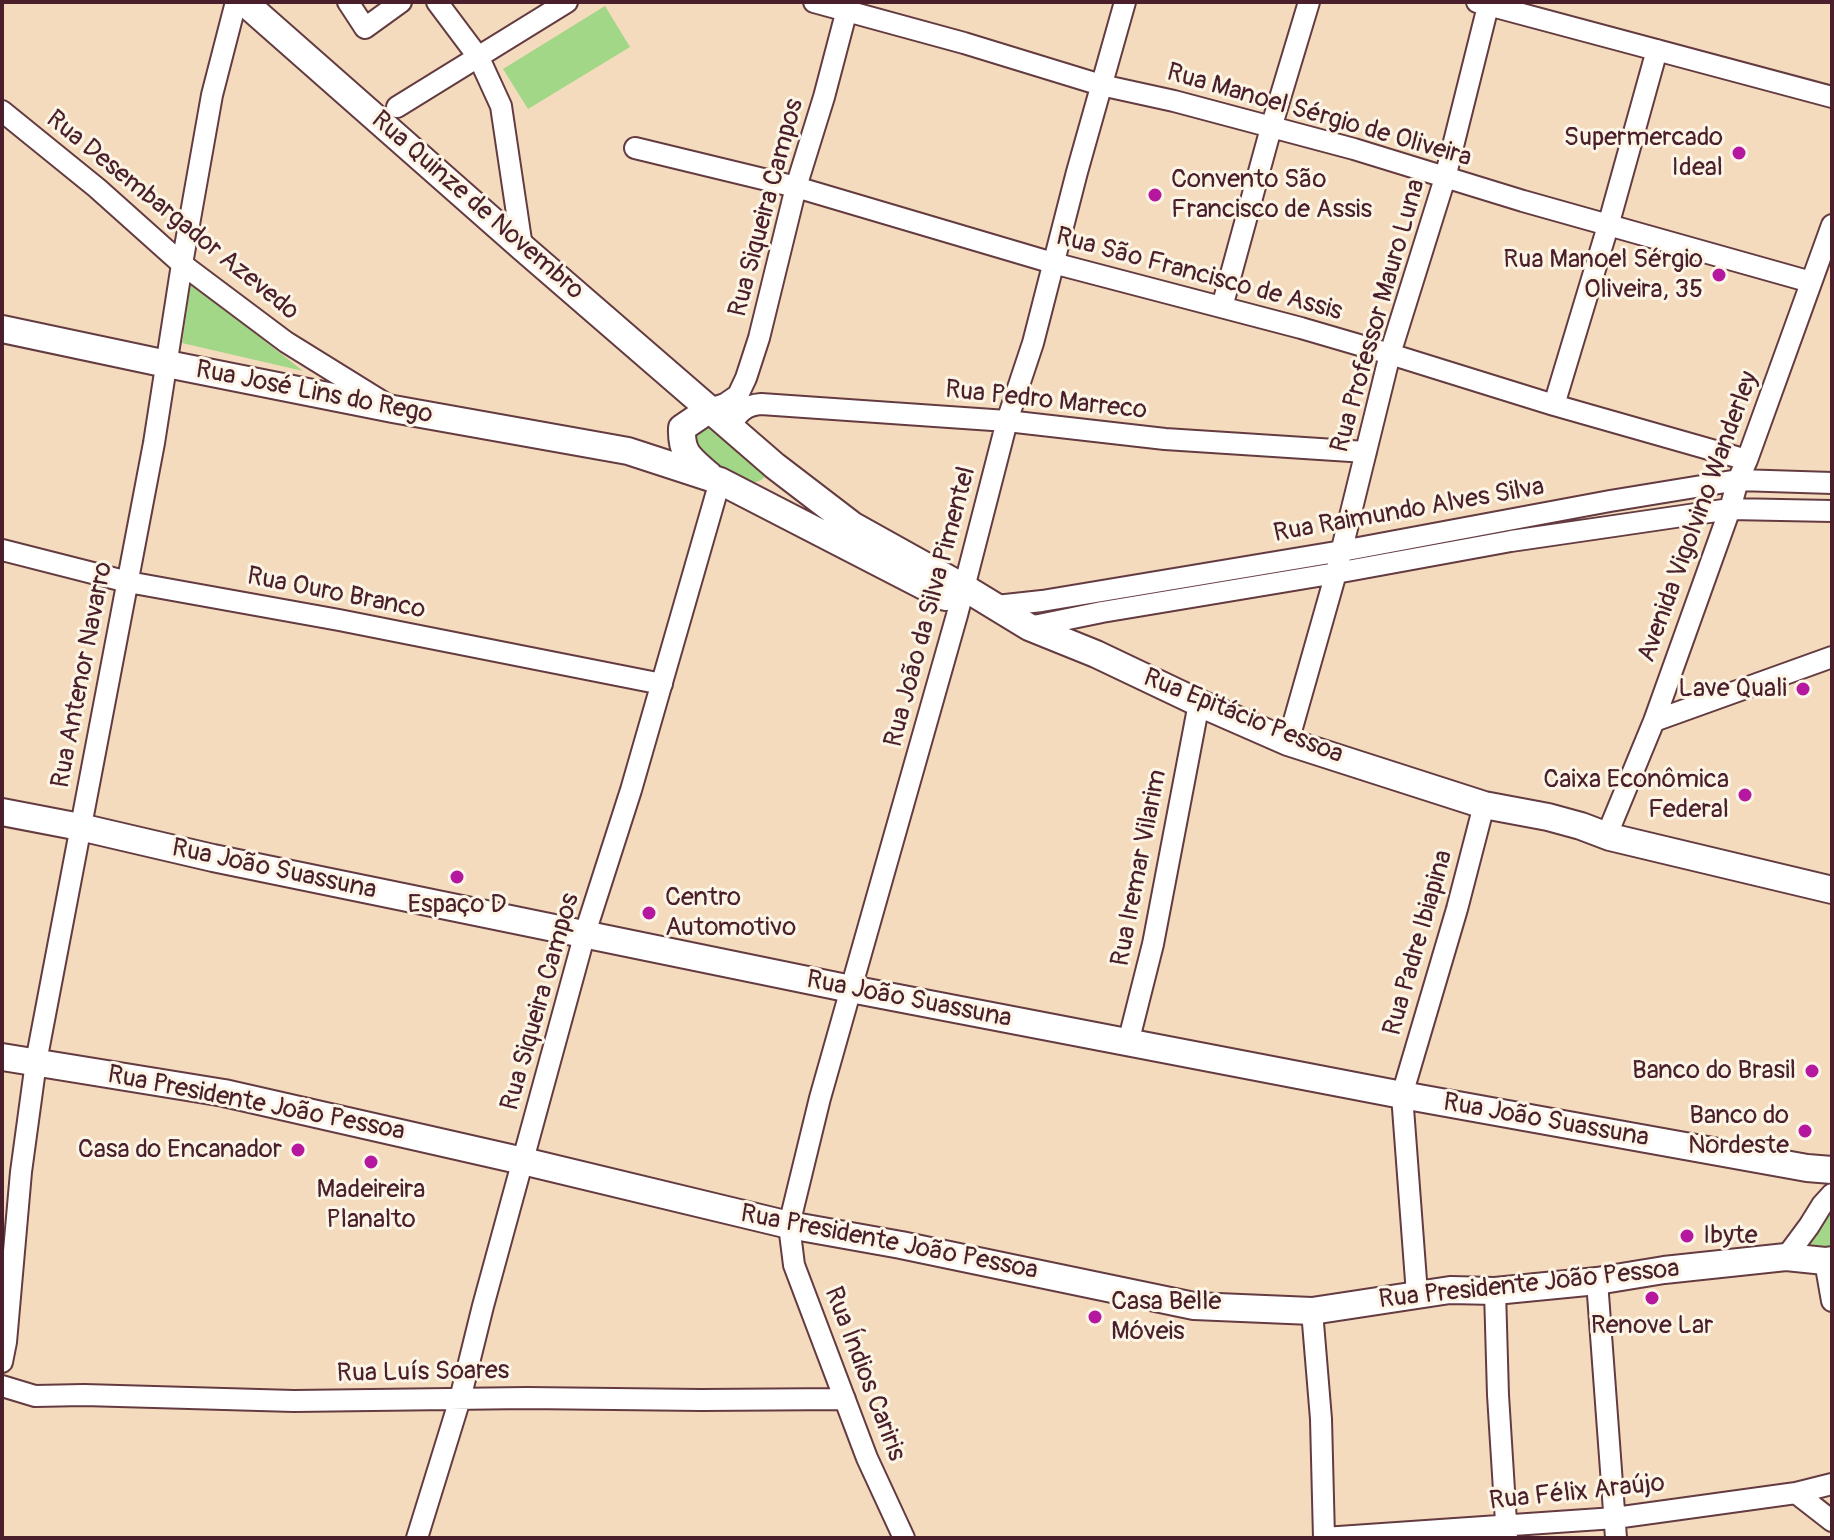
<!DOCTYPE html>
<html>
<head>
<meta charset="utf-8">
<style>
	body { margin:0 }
	#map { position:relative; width:1834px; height:1540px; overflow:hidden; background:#f4dbbd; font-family:Pangolin,sans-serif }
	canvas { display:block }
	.frame { position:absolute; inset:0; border:4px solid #4a1f2b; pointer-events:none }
</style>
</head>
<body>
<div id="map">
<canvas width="1834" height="1540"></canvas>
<div class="frame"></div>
</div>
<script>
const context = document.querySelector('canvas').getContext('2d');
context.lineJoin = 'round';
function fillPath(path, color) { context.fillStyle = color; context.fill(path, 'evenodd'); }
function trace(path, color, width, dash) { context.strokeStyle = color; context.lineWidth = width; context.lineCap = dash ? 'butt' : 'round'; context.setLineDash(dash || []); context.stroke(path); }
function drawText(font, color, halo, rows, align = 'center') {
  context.font = font + ' Pangolin,sans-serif'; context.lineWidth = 6; context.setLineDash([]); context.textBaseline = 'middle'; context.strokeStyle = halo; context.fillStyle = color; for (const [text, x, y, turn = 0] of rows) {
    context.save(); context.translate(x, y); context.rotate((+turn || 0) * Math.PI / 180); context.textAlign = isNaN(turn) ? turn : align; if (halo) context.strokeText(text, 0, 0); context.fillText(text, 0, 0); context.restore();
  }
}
fillPath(new Path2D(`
	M 605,6 L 630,47 L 528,109 L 503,69 Z
	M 191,283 L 303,371 L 182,343 Z
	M 716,424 L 767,470 L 765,477 C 761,480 759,482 754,482 C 735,482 706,458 692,446 L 692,427 Z
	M 1830,1202 L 1832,1202 L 1832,1249 L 1802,1253 L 1824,1223 Z`), '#a2d787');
const minor = new Path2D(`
	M 348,2 L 365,28 L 401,2
	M 437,2 L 479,58 L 501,106 L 522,247
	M 814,2 L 964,43 L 1101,85 L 1174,101 L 1354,149 L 1523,201 L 1811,282
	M 1477,2 L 1832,97
	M 397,107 L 567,2
	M 2,111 L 97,188 L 182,264 L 286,342 L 386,404
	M 635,148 L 796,187 L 1053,263 L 1301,328 L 1390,354 L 1554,405 L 1747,460
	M 1222,307 L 1271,128 L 1309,2
	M 1554,405 L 1608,226 L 1657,50
	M 710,409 L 725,404 L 738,395 L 746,378 L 759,338 L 796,187 L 824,97 L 849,2
	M 730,425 C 739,413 745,405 761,404 L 1007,421 L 1165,439 L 1366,452
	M 2,550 L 128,582 L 339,620 L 662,684
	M 996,606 L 1042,601 L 1342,551 L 1610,501 L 1738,480 L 1832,483
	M 1029,627 L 1102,612 L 1336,573 L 1511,541 L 1614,526 L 1730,509 L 1832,511
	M 1654,721 L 1832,657
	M 1288,742 L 1336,573 L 1390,354 L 1445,178 L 1489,2
	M 1611,825 L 1654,721 L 1730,509 L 1738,480 L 1747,460 L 1832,225
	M 1128,1043 L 1153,944 L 1199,703
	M 1786,1257 L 1809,1226 L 1822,1205 L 1832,1194
	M 1825,1261 L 1832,1301
	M 1597,1281 L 1616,1538
	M 1495,1291 L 1498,1395 L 1507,1538
	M 1417,1294 L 1402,1095 L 1457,909 L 1484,805
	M 1312,1311 L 1321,1419 L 1324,1538
	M 2,1362 L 6,1342 L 21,1172 L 36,1062 L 154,443 L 182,264 L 212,95 L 236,2
	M 2,1386 L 35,1396 L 84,1395 L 294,1401 L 527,1398 L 701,1400 L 845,1399
	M 1796,1493 L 1832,1521
	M 417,1538 L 460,1399 L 483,1306 L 585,933 L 631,790 L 720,481
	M 904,1538 L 867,1458 L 794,1265 L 789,1225 L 820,1098 L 957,615 L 1007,421 L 1033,343 L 1077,172 L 1125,2
	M 1324,1538 L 1615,1518 L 1796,1493 L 1832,1484`);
const major = new Path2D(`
	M 244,2 L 522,247 L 775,466 L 852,525 L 965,588 L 1029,627 L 1096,654 L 1199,703 L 1288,742 L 1484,805 L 1548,817 L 1581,826 L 1610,837 L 1832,890
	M 2,329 L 167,364 L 393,409 L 628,451 L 720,481 L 945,597
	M 709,475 C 690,458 681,454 682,428 L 710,409
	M 2,812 L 80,827 L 213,858 L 851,989 L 1402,1095 L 1807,1168 L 1832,1170
	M 2,1057 L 224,1093 L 523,1161 L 789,1225 L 901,1245 L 1194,1306 L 1312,1311 L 1450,1290 L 1495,1291 L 1597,1281 L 1664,1270 L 1786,1257 L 1825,1261 L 1832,1260`);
trace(minor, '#643b41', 24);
trace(major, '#643b41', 30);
trace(minor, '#fff', 20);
trace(major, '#fff', 26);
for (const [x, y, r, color] of [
	[1739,153,8,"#b5179e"],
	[1155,195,8,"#b5179e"],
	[1719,275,8,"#b5179e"],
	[1803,689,8,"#b5179e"],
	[1745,795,8,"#b5179e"],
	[457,877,8,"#b5179e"],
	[649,913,8,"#b5179e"],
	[1812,1071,8,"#b5179e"],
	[1805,1131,8,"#b5179e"],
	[298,1150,8,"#b5179e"],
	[371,1162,8,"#b5179e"],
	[1687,1236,8,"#b5179e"],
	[1652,1298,8,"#b5179e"],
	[1095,1317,8,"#b5179e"]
]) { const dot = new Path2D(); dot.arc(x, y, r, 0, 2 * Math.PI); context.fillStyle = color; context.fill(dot); trace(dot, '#fcf5e5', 3); }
drawText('26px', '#4a1f2b', '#fcf5e5', [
	["Rua Manoel Sérgio de Oliveira",1319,116,16],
	["Rua Quinze de Novembro",477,206,41],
	["Rua Siqueira Campos",767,208,-75],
	["Rua Desembargador Azevedo",172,216,39],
	["Rua São Francisco de Assis",1199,275,15],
	["Rua Professor Mauro Luna",1379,316,-74],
	["Rua José Lins do Rego",314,393,11],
	["Rua Pedro Marreco",1046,401,6],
	["Rua Raimundo Alves Silva",1409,511,-10],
	["Avenida Vigolvino Wanderley",1699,517,-70],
	["Rua Ouro Branco",336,594,11],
	["Rua João da Silva Pimentel",931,607,-75],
	["Rua Antenor Navarro",83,675,-79],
	["Rua Epitácio Pessoa",1243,717,22],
	["Rua Iremar Vilarim",1140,868,-79],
	["Rua João Suassuna",274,870,12],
	["Rua Padre Ibiapina",1419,943,-74],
	["Rua João Suassuna",909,1000,11],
	["Rua Siqueira Campos",541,1002,-74],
	["Rua Presidente João Pessoa",256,1104,11],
	["Rua João Suassuna",1546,1121,10],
	["Rua Presidente João Pessoa",889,1243,11],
	["Rua Presidente João Pessoa",1529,1285,-6],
	["Rua Luís Soares",423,1373,-1],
	["Rua Índios Cariris",864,1374,69],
	["Rua Félix Araújo",1577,1493,-6]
]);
drawText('26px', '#4a1f2b', '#fcf5e5', [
	["Supermercado",1723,138],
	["Ideal",1723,168],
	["Convento São",1171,180,"left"],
	["Francisco de Assis",1171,210,"left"],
	["Rua Manoel Sérgio",1703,260],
	["Oliveira, 35",1703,290],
	["Lave Quali",1787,689],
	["Caixa Econômica",1729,780],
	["Federal",1729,810],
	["Centro",665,898,"left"],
	["Automotivo",665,928,"left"],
	["Espaço D",457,905,"center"],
	["Banco do Brasil",1796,1071],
	["Banco do",1789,1116],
	["Nordeste",1789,1146],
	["Casa do Encanador",282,1150],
	["Madeireira",371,1190,"center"],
	["Planalto",371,1220,"center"],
	["Ibyte",1703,1236,"left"],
	["Casa Belle",1111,1302,"left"],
	["Móveis",1111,1332,"left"],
	["Renove Lar",1652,1326,"center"]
], 'right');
</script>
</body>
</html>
